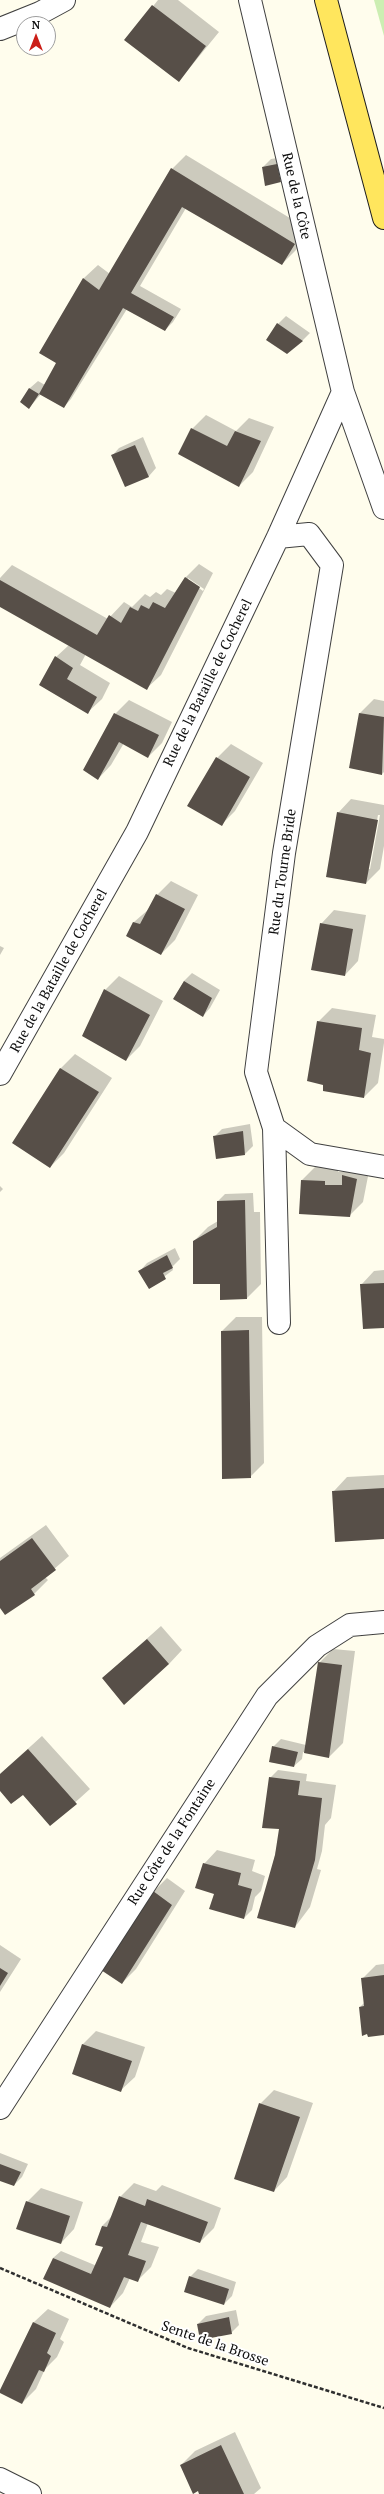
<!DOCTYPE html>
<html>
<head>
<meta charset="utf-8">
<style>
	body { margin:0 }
	#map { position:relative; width:384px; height:2494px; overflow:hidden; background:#fffded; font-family:"PT Serif",serif }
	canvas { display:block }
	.north { position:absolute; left:16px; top:16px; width:40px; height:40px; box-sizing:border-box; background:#fff; border:1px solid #9e9e9e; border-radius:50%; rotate:0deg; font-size:11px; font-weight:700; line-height:16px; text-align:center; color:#0d0d0d }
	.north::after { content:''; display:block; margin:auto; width:14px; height:18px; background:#cb1e17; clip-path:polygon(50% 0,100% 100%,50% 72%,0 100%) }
</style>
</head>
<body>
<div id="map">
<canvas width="384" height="2494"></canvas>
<div class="north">N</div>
</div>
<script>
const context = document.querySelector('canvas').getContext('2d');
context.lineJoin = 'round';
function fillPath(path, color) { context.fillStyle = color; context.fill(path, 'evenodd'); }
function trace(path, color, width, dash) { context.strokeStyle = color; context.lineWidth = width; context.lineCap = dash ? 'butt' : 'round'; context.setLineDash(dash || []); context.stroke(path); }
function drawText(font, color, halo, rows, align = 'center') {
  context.font = font + ' "PT Serif",serif'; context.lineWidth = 4; context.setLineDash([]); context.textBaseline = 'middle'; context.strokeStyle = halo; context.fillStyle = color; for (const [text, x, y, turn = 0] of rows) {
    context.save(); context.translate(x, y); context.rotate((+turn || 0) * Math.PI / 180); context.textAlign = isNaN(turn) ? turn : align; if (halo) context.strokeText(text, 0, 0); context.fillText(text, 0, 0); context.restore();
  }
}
fillPath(new Path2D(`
	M 374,0 L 384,0 L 384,36 Z`), '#cceeb2');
fillPath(new Path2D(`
	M 158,0 L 178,0 L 219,32 L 179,81 L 126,40 Z
	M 186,155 L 308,229 L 296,250 L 282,264 L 186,208 L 140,286 L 181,309 L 173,322 L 165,330 L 127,309 L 71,399 L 64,407 L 41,394 L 29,408 L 22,402 L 30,388 L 38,381 L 45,385 L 58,363 L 40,353 L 84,278 L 98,265 L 110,274 L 172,169 Z
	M 284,157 L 288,174 L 280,181 L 263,167 L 271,159 Z
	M 286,316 L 310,333 L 302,341 L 278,324 Z
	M 206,415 L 236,431 L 249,418 L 274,427 L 253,472 L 239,486 L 192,429 Z
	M 143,437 L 156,468 L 149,476 L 125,486 L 112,456 L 119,448 Z
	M 199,564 L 213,573 L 161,675 L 147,688 L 86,654 L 80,665 L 110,683 L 102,699 L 88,712 L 40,685 L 56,657 L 69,645 L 0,606 L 0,578 L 12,565 L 108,619 L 124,602 L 132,607 L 145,594 L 150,597 L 156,592 L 161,595 L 167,589 L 176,593 L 185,578 ZM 188,578 L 204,589 L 203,591 L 188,580 Z
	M 374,699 L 384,701 L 384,772 L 382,774 L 350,767 L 360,713 Z
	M 129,700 L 172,722 L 162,743 L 148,757 L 124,743 L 111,765 L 98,779 L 115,714 Z
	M 231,744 L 263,763 L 235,811 L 221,825 L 217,758 Z
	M 351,799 L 384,805 L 384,846 L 380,869 L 366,883 L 338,813 ZM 378,815 L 380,815 L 370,869 L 368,869 Z
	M 171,881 L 198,895 L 175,940 L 161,954 L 127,936 L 134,922 L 149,909 L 157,895 Z
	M 334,910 L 366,915 L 358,961 L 345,975 L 321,924 Z
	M 0,946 L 4,948 L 0,955 Z
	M 192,973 L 220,990 L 210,1008 L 203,1016 L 174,999 L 184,981 Z
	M 119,976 L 163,1001 L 140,1046 L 126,1060 L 105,990 Z
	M 332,1008 L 376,1015 L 372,1037 L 384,1039 L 384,1043 L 378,1083 L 364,1097 L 318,1022 Z
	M 75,1054 L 112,1078 L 64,1153 L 50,1167 L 13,1143 L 61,1068 Z
	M 250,1124 L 253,1146 L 245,1154 L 214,1137 L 222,1129 Z
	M 316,1166 L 338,1168 L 338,1172 L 347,1172 L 370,1166 L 363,1202 L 349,1216 L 302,1180 Z
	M 0,1186 L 3,1189 L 0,1192 Z
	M 253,1193 L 254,1212 L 260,1212 L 261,1284 L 247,1298 L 221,1283 L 194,1241 L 208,1227 L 218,1221 L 218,1201 L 225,1194 Z
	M 175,1248 L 180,1259 L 172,1267 L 173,1270 L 149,1288 L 140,1271 L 147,1263 Z
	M 384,1270 L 384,1327 L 361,1285 L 374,1271 Z
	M 236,1317 L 262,1317 L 264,1463 L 250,1477 L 223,1478 L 222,1331 Z
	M 384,1475 L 384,1538 L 334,1491 L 347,1477 Z
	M 46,1525 L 69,1556 L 45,1577 L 48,1580 L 34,1594 L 5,1614 L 0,1606 L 0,1558 Z
	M 161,1626 L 182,1650 L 169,1664 L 103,1678 Z
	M 333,1649 L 355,1651 L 343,1743 L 329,1757 L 303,1752 L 302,1759 L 294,1766 L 270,1762 L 273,1747 L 281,1739 L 306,1745 L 319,1663 Z
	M 42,1736 L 90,1789 L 50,1825 L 23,1794 L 0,1790 L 0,1774 Z
	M 278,1770 L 307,1774 L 306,1781 L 336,1785 L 331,1818 L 325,1825 L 322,1851 L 317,1869 L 321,1870 L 310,1907 L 295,1927 L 271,1873 L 281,1828 L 270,1778 Z
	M 217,1850 L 255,1860 L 252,1871 L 265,1876 L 261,1891 L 255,1897 L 252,1910 L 244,1918 L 216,1894 L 204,1864 Z
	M 167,1878 L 185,1891 L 136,1969 L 122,1983 L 153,1892 Z
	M 0,1945 L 21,1959 L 0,1992 Z
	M 384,1964 L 384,2034 L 360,2007 L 365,2002 L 362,1979 L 376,1965 Z
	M 96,2031 L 145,2047 L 135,2077 L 121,2090 L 82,2045 Z
	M 274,2090 L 313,2103 L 287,2177 L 274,2191 L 260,2104 Z
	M 0,2153 L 28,2164 L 22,2177 L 14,2185 L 0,2180 Z
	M 134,2183 L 156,2191 L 162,2185 L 221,2208 L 214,2228 L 200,2242 L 148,2223 L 141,2242 L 159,2247 L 151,2267 L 137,2281 L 130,2278 L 123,2293 L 110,2307 L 53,2258 L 61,2251 L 97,2266 L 104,2246 L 102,2226 L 112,2216 L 120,2197 Z
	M 41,2188 L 83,2202 L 74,2229 L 61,2243 L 27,2202 Z
	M 198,2269 L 236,2282 L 232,2296 L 224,2304 L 190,2277 Z
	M 48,2309 L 69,2319 L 60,2339 L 64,2342 L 57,2357 L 45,2369 L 36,2389 L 22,2403 L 34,2322 Z
	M 236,2310 L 239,2325 L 231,2333 L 198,2324 L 206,2316 Z
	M 235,2432 L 261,2488 L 254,2494 L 201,2494 L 181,2465 L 195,2451 Z`), '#0003');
fillPath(new Path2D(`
	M 152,5 L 206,46 L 179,82 L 124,40 Z
	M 277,164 L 281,182 L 265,186 L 262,167 Z
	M 171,168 L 295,244 L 282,265 L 182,207 L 131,293 L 174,317 L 165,331 L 123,308 L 64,408 L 39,394 L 56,363 L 39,353 L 83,278 L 99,290 Z
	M 277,323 L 303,341 L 287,354 L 266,340 Z
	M 29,388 L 39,394 L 29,409 L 20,402 Z
	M 191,428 L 227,446 L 235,431 L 261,441 L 239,487 L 178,454 Z
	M 135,445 L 149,477 L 125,487 L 111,455 Z
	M 185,577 L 200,587 L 147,690 L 0,607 L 0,580 L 97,635 L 109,615 L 121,623 L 130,607 L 138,611 L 141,605 L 149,609 L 153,602 L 165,608 Z
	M 55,656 L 73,668 L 67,679 L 97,697 L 88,714 L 39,685 Z
	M 114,713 L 159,735 L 148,758 L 119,742 L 98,780 L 83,770 Z
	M 359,713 L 384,717 L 382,775 L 349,768 Z
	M 216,757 L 250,777 L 222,826 L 187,806 Z
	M 337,812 L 378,820 L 366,884 L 326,877 Z
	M 156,894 L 185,909 L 161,955 L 126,936 L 133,922 L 140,924 Z
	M 320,923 L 353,929 L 345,976 L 311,970 Z
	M 184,981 L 212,998 L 203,1017 L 173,999 Z
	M 104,989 L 150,1015 L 126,1061 L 82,1036 Z
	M 317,1021 L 362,1028 L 359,1050 L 371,1053 L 364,1098 L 323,1091 L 323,1085 L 307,1081 Z
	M 60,1068 L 99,1092 L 50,1168 L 12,1143 Z
	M 243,1131 L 245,1155 L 216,1159 L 213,1136 Z
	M 342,1175 L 357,1179 L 350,1217 L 299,1214 L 301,1180 L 325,1181 L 325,1185 L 342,1185 Z
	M 245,1200 L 247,1299 L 220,1300 L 220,1284 L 193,1284 L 193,1241 L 217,1227 L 217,1201 Z
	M 167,1255 L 173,1268 L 163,1273 L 166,1279 L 149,1289 L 138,1271 Z
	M 384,1283 L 384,1328 L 363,1329 L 360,1284 Z
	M 249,1330 L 251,1478 L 222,1479 L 221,1331 Z
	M 384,1488 L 384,1539 L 335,1542 L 332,1491 Z
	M 32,1538 L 56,1570 L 31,1589 L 35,1595 L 5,1615 L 0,1608 L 0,1561 Z
	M 147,1639 L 169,1664 L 124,1705 L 102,1678 Z
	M 318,1662 L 342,1665 L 329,1758 L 304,1753 Z
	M 272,1746 L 298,1752 L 294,1767 L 269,1762 Z
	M 28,1749 L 77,1804 L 50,1826 L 23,1795 L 11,1804 L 0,1791 L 0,1774 Z
	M 269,1777 L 300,1781 L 298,1795 L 322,1798 L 315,1860 L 295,1928 L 257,1918 L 275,1855 L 279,1829 L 262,1828 Z
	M 203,1863 L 241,1873 L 238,1885 L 252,1889 L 244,1919 L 209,1909 L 214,1894 L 195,1888 Z
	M 153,1891 L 172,1905 L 122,1984 L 101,1970 Z
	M 0,1968 L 8,1973 L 0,1986 Z
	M 384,1975 L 384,2035 L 368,2037 L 367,2034 L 362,2036 L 359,2007 L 364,2006 L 361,1978 Z
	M 82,2044 L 132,2061 L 121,2092 L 72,2074 Z
	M 259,2103 L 300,2117 L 274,2192 L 234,2179 Z
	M 0,2164 L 21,2172 L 14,2186 L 0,2181 Z
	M 119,2196 L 145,2206 L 147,2199 L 208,2222 L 200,2243 L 141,2222 L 128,2255 L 146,2261 L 138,2282 L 124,2277 L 110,2308 L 43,2279 L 53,2258 L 91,2274 L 103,2247 L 95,2245 L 102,2226 L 107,2227 Z
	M 26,2201 L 70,2216 L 61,2244 L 16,2229 Z
	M 189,2276 L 229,2289 L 224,2305 L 184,2292 Z
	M 229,2317 L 232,2334 L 200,2340 L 197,2324 Z
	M 33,2322 L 56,2333 L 47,2353 L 51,2356 L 44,2372 L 39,2370 L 22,2404 L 0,2393 L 0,2390 Z
	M 221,2445 L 244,2494 L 199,2494 L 198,2491 L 193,2494 L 180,2465 Z`), '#574f48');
const street = new Path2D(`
	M 250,0 L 343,392 L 384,508
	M 0,29 L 40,13 L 64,0
	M 278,537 L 309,534 L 332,565 L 284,853 L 256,1072 L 274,1128 L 310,1154 L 384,1167
	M 0,1074 L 137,832 L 278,537 L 343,392
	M 274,1128 L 279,1323
	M 0,2108 L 267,1696 L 317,1646 L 350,1625 L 384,1622
	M 0,2479 L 30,2494`);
const primary = new Path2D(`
	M 326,0 L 384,218`);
trace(street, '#404040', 24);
trace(primary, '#1e1e1e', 24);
trace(new Path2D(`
	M 0,2268 L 188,2348 L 384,2408`), '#2f2f2f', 2.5, [4, 2]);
trace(street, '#fff', 22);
trace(primary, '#ffe65d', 22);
drawText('14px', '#0d0d0d', '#fff', [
	["Rue de la Côte",296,196,77],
	["Rue de la Bataille de Cocherel",208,683,-64],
	["Rue du Tourne Bride",283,872,-82],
	["Rue de la Bataille de Cocherel",59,971,-61],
	["Rue Côte de la Fontaine",172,1842,-57],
	["Sente de la Brosse",215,2344,19]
]);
</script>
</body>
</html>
